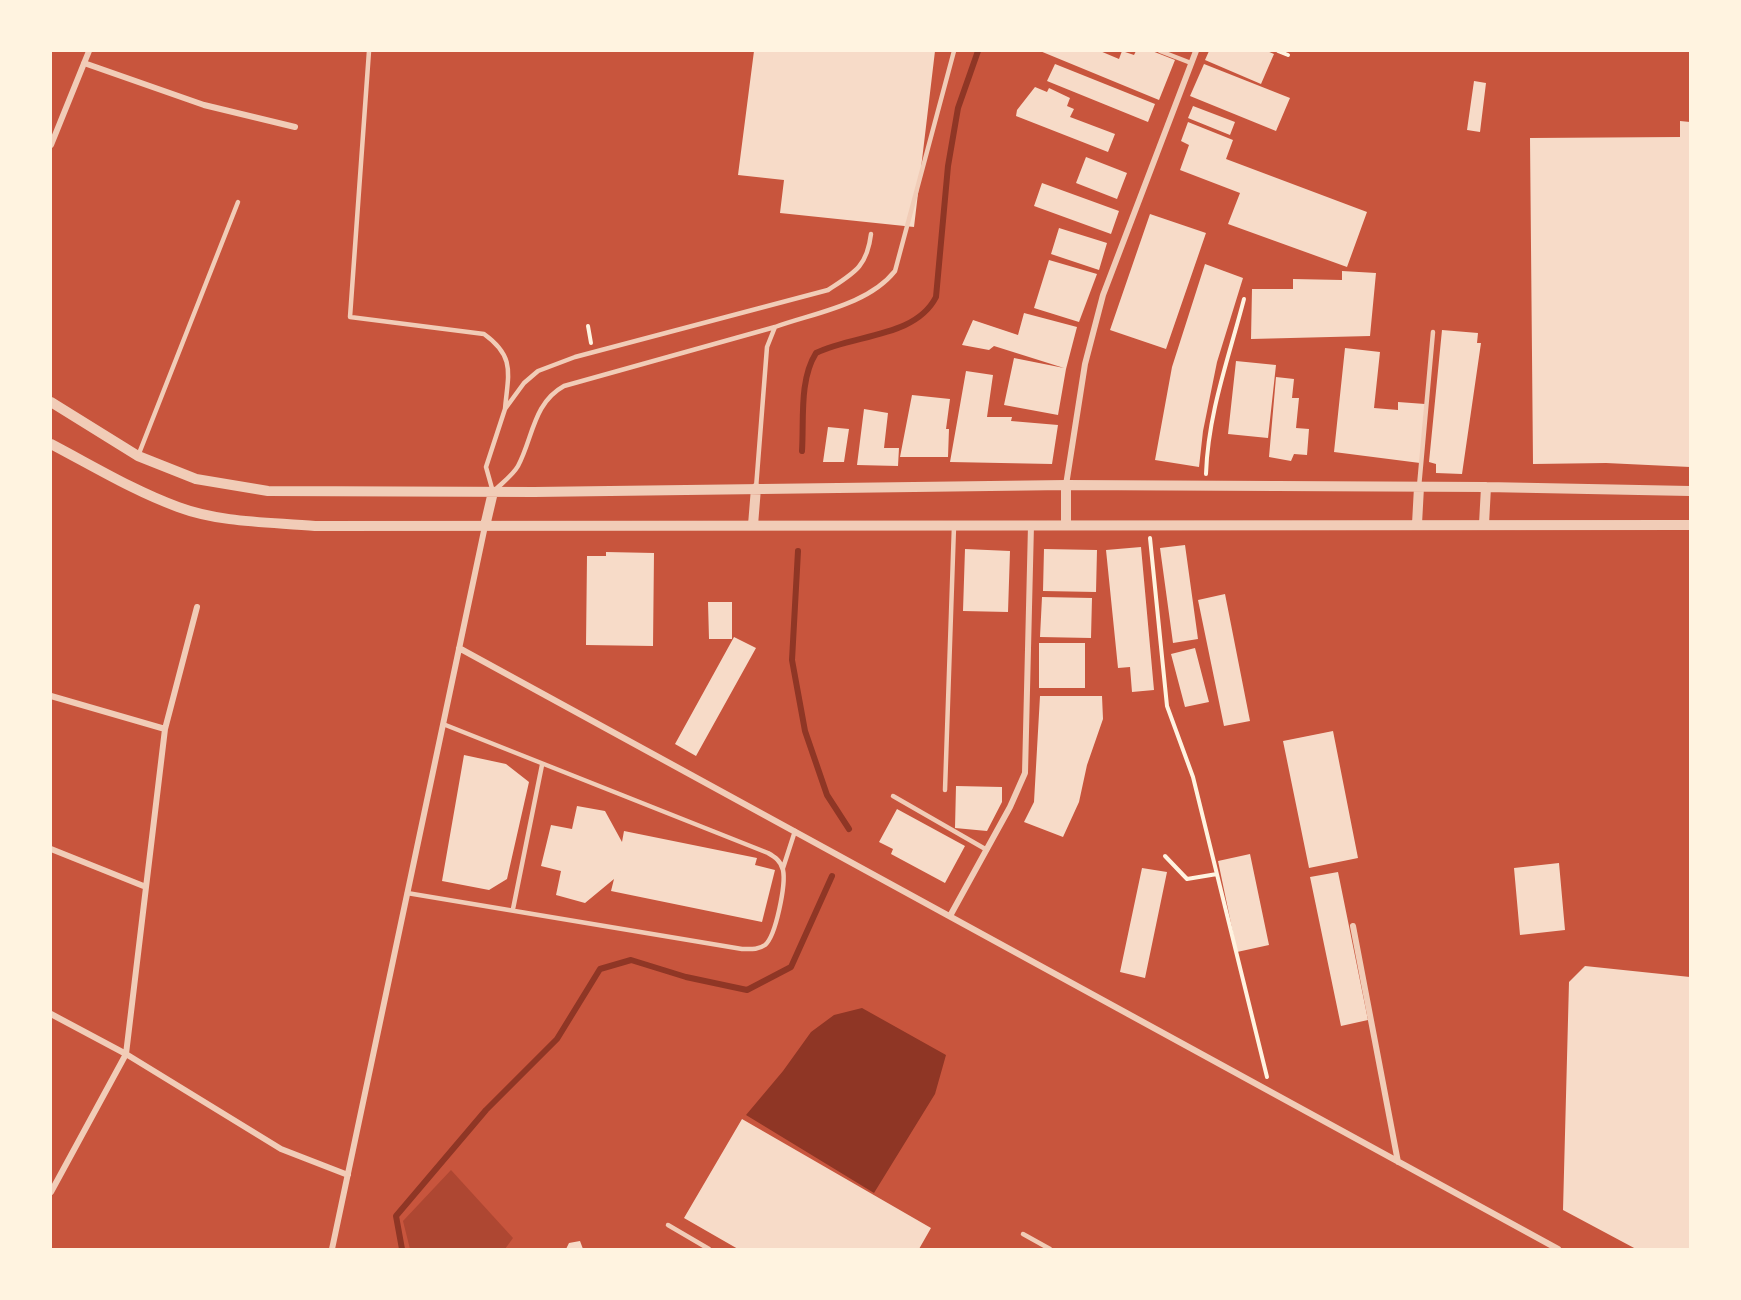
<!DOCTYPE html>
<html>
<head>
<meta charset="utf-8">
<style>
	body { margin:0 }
	#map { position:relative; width:1741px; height:1300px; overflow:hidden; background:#c8553d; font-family:"Archivo Narrow",sans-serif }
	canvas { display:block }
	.frame { position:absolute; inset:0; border:52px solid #fff3e0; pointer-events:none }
</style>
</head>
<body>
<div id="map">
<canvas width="1741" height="1300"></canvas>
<div class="frame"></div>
</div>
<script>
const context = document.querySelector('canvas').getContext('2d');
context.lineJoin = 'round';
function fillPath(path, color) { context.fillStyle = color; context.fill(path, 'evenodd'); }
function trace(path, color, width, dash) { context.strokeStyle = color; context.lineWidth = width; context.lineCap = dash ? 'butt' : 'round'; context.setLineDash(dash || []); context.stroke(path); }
fillPath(new Path2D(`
	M 451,1170 L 513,1238 L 505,1249 L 410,1249 L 403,1221 Z`), '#ae4732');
fillPath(new Path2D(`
	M 862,1008 L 946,1055 L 935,1094 L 874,1193 L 746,1115 L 783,1071 L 811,1032 L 834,1015 Z`), '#8f3625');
trace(new Path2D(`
	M 802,451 C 804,420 799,380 816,353 C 854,334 915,338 936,297 L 948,166 L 958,108 L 978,51
	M 798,551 L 792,660 L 805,731 L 827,795 L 849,829
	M 402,1249 L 396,1216 L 486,1110 L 557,1039 L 600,969 L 631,960 L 686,977 L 747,990 L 791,967 L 832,876`), '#8f3625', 6);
fillPath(new Path2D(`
	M 754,51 L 935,51 L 914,227 L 780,213 L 784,180 L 738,175 Z
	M 1040,51 L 1100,51 L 1119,59 L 1122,51 L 1134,55 L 1136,51 L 1152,51 L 1175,60 L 1159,100 Z
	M 1209,51 L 1267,51 L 1274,54 L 1261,84 L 1205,60 Z
	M 1055,64 L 1155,104 L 1148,122 L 1047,81 Z
	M 1204,64 L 1290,98 L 1276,131 L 1190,96 Z
	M 1474,81 L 1486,83 L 1480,132 L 1467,130 Z
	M 1035,87 L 1047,92 L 1049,88 L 1070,98 L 1067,106 L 1074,109 L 1070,117 L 1115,134 L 1108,152 L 1016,116 L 1017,110 Z
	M 1193,106 L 1235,122 L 1230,135 L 1188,118 Z
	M 1680,121 L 1690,122 L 1690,467 L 1606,463 L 1533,464 L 1530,138 L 1680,137 Z
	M 1188,122 L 1233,140 L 1226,159 L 1367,212 L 1347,267 L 1228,224 L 1240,193 L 1180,170 L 1189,145 L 1181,141 Z
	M 1086,157 L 1127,173 L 1117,199 L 1076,183 Z
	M 1042,183 L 1119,211 L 1111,234 L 1034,206 Z
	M 1150,214 L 1206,233 L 1166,349 L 1110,330 Z
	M 1059,228 L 1107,243 L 1099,270 L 1051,254 Z
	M 1049,260 L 1097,274 L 1079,322 L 1034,308 Z
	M 1205,264 L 1243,278 L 1217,362 L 1203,431 L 1199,467 L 1155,460 L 1172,367 Z
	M 1342,271 L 1376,273 L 1370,336 L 1251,339 L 1252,289 L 1293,289 L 1293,279 L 1342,280 Z
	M 1024,313 L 1077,327 L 1066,369 L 1058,415 L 1004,405 L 1014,358 L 1064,368 L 994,346 L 989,350 L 962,345 L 973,320 L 1018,335 Z
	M 1442,330 L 1478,333 L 1477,343 L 1481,343 L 1462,474 L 1436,473 L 1436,464 L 1429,462 Z
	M 1345,348 L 1380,352 L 1374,408 L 1398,410 L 1398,402 L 1425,404 L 1420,463 L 1334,452 Z
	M 1236,361 L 1276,365 L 1268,438 L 1228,434 Z
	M 966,371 L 993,375 L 987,417 L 1012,417 L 1011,421 L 1058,425 L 1052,464 L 950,462 Z
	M 1276,377 L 1294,379 L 1292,398 L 1299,398 L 1296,428 L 1309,429 L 1307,455 L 1294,454 L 1291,461 L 1269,457 Z
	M 912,395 L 950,399 L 946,429 L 949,429 L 948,457 L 900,457 Z
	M 864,409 L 888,413 L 884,448 L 899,448 L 898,466 L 857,465 Z
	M 828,427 L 849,429 L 844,462 L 823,462 Z
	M 1185,545 L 1198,639 L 1173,643 L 1160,548 Z
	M 1141,547 L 1154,690 L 1132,692 L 1130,667 L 1118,668 L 1106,550 Z
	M 965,549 L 1010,551 L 1008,612 L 963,611 Z
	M 1044,549 L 1097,550 L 1096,592 L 1043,591 Z
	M 606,552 L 654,553 L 653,646 L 586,645 L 587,556 L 606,556 Z
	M 1225,594 L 1250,721 L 1224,726 L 1198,600 Z
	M 1042,597 L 1092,598 L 1091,638 L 1040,637 Z
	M 708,602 L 732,602 L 732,639 L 709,639 Z
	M 734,637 L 756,648 L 696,756 L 675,744 Z
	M 1039,643 L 1085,643 L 1085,688 L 1039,688 Z
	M 1195,648 L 1209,702 L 1185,707 L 1171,654 Z
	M 1040,696 L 1102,696 L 1103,719 L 1087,765 L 1079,802 L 1063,837 L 1024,822 L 1034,802 Z
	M 1333,731 L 1358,858 L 1309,868 L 1283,741 Z
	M 464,755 L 506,764 L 529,782 L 507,879 L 489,890 L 442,881 Z
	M 956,786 L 1002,787 L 1002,802 L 987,831 L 955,828 Z
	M 577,806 L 605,811 L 622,842 L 624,831 L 757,858 L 755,865 L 775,870 L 762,922 L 611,891 L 614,879 L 585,903 L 556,895 L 561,871 L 541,866 L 551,825 L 572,829 Z
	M 897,809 L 965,846 L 945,883 L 891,854 L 893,849 L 879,842 Z
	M 1250,854 L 1269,945 L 1237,952 L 1218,861 Z
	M 1559,863 L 1565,930 L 1520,935 L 1514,868 Z
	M 1142,868 L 1167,872 L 1145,978 L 1120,972 Z
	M 1338,872 L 1368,1020 L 1341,1026 L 1310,877 Z
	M 1585,966 L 1690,977 L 1690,1249 L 1636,1249 L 1563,1210 L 1569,982 Z
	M 742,1119 L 931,1228 L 919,1249 L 738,1249 L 684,1218 Z
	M 580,1241 L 583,1249 L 566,1249 L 569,1243 Z`), '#f7dbc8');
trace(new Path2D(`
	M 1278,51 L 1288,55
	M 588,326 L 591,343
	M 1206,474 C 1208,413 1229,357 1244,299
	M 1150,538 L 1167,706 L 1193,777 L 1267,1077
	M 1165,856 L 1187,879 L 1217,874`), '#fff3e0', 4);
trace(new Path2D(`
	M 369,51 L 350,317 L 484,334 C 516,357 508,374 505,409
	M 1160,51 L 1191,63
	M 138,456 L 238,202
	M 1419,487 L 1433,332
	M 756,488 L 767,347 L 775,327 C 814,313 868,305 895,271 L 954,51
	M 495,490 C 502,483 513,475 518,466 C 533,438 533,403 564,386 L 775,327
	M 493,492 L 486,467 L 505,409 L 524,383 L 538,371 L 575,357 L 828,290 C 854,273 867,267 871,234
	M 945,790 L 954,526
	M 893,796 L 987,850
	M 783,868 L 795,831
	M 407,893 L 742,949 C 750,949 758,950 765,945 C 776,936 786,884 783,870 C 781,861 775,857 768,853 L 443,724
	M 513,909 L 542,765
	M 668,1225 L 709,1249
	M 1023,1234 L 1050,1249`), '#f1ccb7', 4.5);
trace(new Path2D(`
	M 84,63 L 204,105 L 295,127
	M 51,145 L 89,51
	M 1066,485 L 1085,364 L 1103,295 L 1196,51
	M 459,648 L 1558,1249
	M 51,696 L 165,729 L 197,607
	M 51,849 L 146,887
	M 950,916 L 1010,807 L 1025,773 L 1031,525
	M 1353,926 L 1398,1162
	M 51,1014 L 126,1054 L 281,1149 L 348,1175
	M 51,1192 L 126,1054 L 165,729
	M 332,1249 L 485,526`), '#f1ccb7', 6);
trace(new Path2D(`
	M 51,402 L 138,456 L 196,479 L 268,491 L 534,492 L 1066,485 L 1486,487 L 1690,491
	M 51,444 C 93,466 134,491 178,507 C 221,523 270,522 315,526 L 1690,525
	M 1066,485 L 1066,525
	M 1417,524 L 1419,487
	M 1484,524 L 1486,487
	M 753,525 L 756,488
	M 485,526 L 493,492`), '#f1ccb7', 10);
</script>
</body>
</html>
